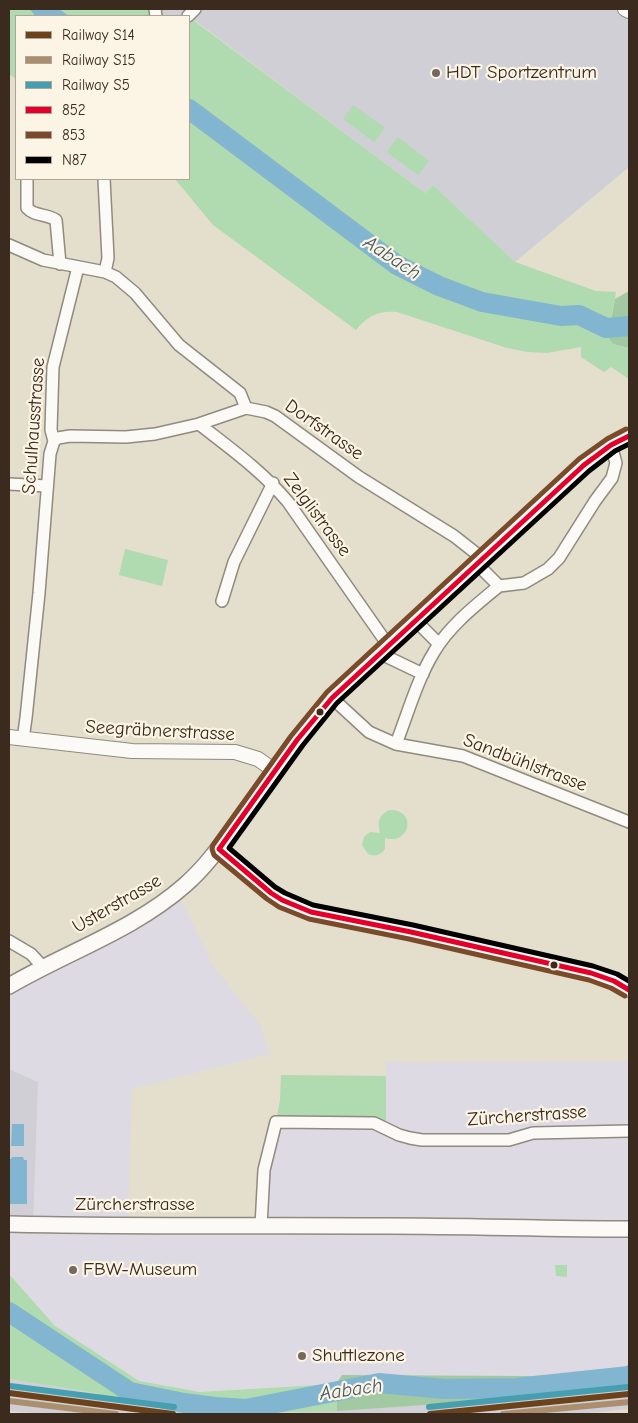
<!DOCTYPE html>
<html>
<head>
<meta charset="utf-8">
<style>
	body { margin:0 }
	#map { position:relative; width:638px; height:1423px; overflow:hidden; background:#e4decc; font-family:"Comic Neue",sans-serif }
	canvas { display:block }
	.frame { position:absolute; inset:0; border:10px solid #3b2a1e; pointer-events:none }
	.legend { position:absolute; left:15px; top:15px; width:175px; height:165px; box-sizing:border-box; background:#fcf5e5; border:1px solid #afa495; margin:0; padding:6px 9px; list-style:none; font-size:15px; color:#3b2a1e }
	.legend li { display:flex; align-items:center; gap:10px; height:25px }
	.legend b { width:25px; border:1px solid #afa495 }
</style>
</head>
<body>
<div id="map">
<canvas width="638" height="1423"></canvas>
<div class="frame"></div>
<ul class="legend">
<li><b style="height:6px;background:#6c421b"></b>Railway S14</li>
<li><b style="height:6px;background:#aa8e6e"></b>Railway S15</li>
<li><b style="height:6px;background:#469fb0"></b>Railway S5</li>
<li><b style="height:6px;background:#e4002b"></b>852</li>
<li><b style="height:6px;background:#7a4b2a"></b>853</li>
<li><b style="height:6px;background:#000"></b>N87</li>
</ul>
</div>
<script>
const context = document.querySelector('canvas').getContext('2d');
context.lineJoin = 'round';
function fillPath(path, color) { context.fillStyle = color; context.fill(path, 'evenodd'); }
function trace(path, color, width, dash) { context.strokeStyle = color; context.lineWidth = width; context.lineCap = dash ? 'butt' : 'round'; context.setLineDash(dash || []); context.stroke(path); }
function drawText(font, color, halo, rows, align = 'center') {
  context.font = font + ' "Comic Neue",sans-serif'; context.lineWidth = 4.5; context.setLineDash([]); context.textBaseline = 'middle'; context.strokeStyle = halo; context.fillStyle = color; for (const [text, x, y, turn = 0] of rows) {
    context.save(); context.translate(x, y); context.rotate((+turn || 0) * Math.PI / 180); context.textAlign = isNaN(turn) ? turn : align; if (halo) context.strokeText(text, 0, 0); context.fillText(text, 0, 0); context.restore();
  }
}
fillPath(new Path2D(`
	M 177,892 L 209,956 L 210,962 L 260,1025 L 270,1054 L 132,1089 L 128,1225 L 261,1226 L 276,1122 L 386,1127 L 386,1062 L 629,1061 L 629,1364 L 620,1371 L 532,1376 L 342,1375 L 336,1384 L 200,1392 L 139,1381 L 55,1326 L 9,1274 L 9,1224 L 33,1224 L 38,1082 L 9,1069 L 9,986 Z`), '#dedae4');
fillPath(new Path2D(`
	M 155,9 L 625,9 L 629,11 L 629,167 L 515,262 L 433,185 L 425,193 L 189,16 L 156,16 Z
	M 9,1069 L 38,1082 L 33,1225 L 9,1224 Z
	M 9,1379 L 96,1393 L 108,1401 L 235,1414 L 47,1414 L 9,1411 Z
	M 629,1387 L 629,1409 L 579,1414 L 272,1414 L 467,1402 Z`), '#d0cfd5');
fillPath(new Path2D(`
	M 9,9 L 155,9 L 156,16 L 16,16 L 16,79 L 9,74 Z
	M 189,17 L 425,193 L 433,185 L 515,262 L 596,291 L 616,292 L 608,337 L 613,344 L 629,348 L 629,379 L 611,367 L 604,372 L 581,357 L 581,347 L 547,353 L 528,352 L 507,348 L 397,312 C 379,310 367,316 356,330 L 213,225 L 175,179 L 189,179 Z
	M 353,105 L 385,128 L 374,142 L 343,119 Z
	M 398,137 L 429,161 L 418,175 L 387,152 Z
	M 125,549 L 168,560 L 162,586 L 119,575 Z
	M 389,810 C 417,808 411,846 385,838 L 385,849 C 381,855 375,857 368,854 L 362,845 L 364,837 L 370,832 L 380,833 C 377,822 379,815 389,810 Z
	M 281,1075 L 386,1076 L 386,1127 L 276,1122 L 280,1100 Z
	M 555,1265 L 567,1265 L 567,1277 L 556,1276 Z
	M 9,1274 L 55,1326 L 139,1381 L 200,1392 L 336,1384 L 337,1411 L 235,1414 L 108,1401 L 96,1393 L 9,1379 Z`), '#b0daaf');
fillPath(new Path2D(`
	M 629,291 L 629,348 L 613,344 L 608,337 L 615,299 Z
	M 629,1364 L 629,1387 L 467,1402 L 337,1411 L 336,1384 L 342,1375 L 532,1376 L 620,1371 Z`), '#a2c9a2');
fillPath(new Path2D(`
	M 30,9 L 59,9 L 69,16 L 35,16 Z
	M 12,1124 L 24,1124 L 24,1146 L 11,1146 Z
	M 12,1157 L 23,1157 L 24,1160 L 27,1160 L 27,1204 L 9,1204 L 9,1159 L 11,1159 Z`), '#82b5cf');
trace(new Path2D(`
	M 189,109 L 397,265 L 439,286 L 482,302 L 561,316 L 579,315 L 606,328 L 629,326
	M 9,1312 L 130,1392 L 184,1403 L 215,1407 L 246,1409 L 379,1383 L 444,1389 L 516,1388 L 629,1376`), '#82b5cf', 20);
const minor = new Path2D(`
	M 155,9 L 156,16
	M 188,16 L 195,9
	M 27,179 L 27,208 C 34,216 47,214 56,220 L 60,264
	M 104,179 L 108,258 L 105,272
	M 9,245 L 43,260 L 105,272 L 116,277 L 135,293 L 179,345 L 240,393 L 246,408
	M 199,424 C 231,449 262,471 288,502 L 388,645
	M 54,441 L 58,438 L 70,436 L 126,437 L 155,434 L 199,424 L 246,408 L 266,412 L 275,416 L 359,477 L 454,536 L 482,558
	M 9,484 L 47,486
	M 476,563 L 499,586 L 524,583 L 548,569 L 559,558 L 595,501 L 612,478 L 616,463 L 611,445
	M 222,601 L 234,562 L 273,483
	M 415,620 L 439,644
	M 379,653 L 423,674
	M 332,698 L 369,732 L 396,744 L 463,756 L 629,822
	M 23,739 L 26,718 L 39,593 L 50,454 L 54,441 L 51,430 L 53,367 L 78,267
	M 396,744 C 408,713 417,680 434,652 C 449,626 476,605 499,586
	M 9,941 L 31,954 L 43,967
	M 261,1226 L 264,1170 L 276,1122 L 374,1123 L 399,1135 L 410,1138 L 422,1140 L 509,1140 L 533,1133 L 629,1131`);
const tertiary = new Path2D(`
	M 625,9 L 629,11
	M 9,737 L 132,751 L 235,752 L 258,759 L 275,771
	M 219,849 L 271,893 L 282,900 L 311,912 L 411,932 L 591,973 L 614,981 L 629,990`);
const secondary = new Path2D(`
	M 9,986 C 67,952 134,930 185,885 C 207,866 224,841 241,818 C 270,778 298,735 332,698 L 584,465 L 611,445 L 629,436
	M 9,1224 C 135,1227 261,1225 387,1226 C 468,1226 548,1229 629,1229`);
trace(minor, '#908a7f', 14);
trace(tertiary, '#908a7f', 16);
trace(secondary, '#908a7f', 18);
trace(minor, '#fbfaf7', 11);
trace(tertiary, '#fbfaf7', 14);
trace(secondary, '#fbfaf7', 15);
trace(new Path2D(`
	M 629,436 L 611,445 L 584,465 L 332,698 L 297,740 L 219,849 L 271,893 L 282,900 L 311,912 L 411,932 L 591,973 L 614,981 L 629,990`), '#e4002b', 5);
trace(new Path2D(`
	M 625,996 L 611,988 L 589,980 L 409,939 L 309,919 L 279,907 L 267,899 L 214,855 L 212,849 L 213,845 L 291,736 L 327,692 L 579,459 L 607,439 L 626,429`), '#7a4b2a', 5);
trace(new Path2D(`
	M 629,444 L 615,451 L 589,471 L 337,703 L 303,745 L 229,848 L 275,887 L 285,893 L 313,905 L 413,925 L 593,966 L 617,974 L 629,981`), '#000', 5);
trace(new Path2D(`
	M 9,1393 L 173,1414
	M 430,1414 L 629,1394`), '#6c421b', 6);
trace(new Path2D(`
	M 9,1401 L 116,1414
	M 503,1414 L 629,1402`), '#aa8e6e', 6);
trace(new Path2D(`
	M 10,1386 L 174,1407
	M 429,1407 L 628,1387`), '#469fb0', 6);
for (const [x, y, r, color] of [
	[436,73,5,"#76695b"],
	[320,712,4.5,"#3b2a1e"],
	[554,965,4.5,"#3b2a1e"],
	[73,1270,5,"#76695b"],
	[302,1356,5,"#76695b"]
]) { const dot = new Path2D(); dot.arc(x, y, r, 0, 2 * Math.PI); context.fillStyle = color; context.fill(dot); trace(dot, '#fcf5e5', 2); }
drawText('19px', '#3b2a1e', '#fcf5e5', [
	["HDT Sportzentrum",446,73],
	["FBW-Museum",83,1270],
	["Shuttlezone",312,1356]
], 'left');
drawText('19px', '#3b2a1e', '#fcf5e5', [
	["Schulhausstrasse",34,426,-86],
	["Dorfstrasse",324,430,35],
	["Zelglistrasse",317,515,53],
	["Seegräbnerstrasse",160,731,3],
	["Sandbühlstrasse",525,763,21],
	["Usterstrasse",117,904,-30],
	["Zürcherstrasse",527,1116,-4],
	["Zürcherstrasse",135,1205]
]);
drawText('italic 20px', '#475a65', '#fcf5e5', [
	["Aabach",392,258,33],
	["Aabach",351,1390,-8]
]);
</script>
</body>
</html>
